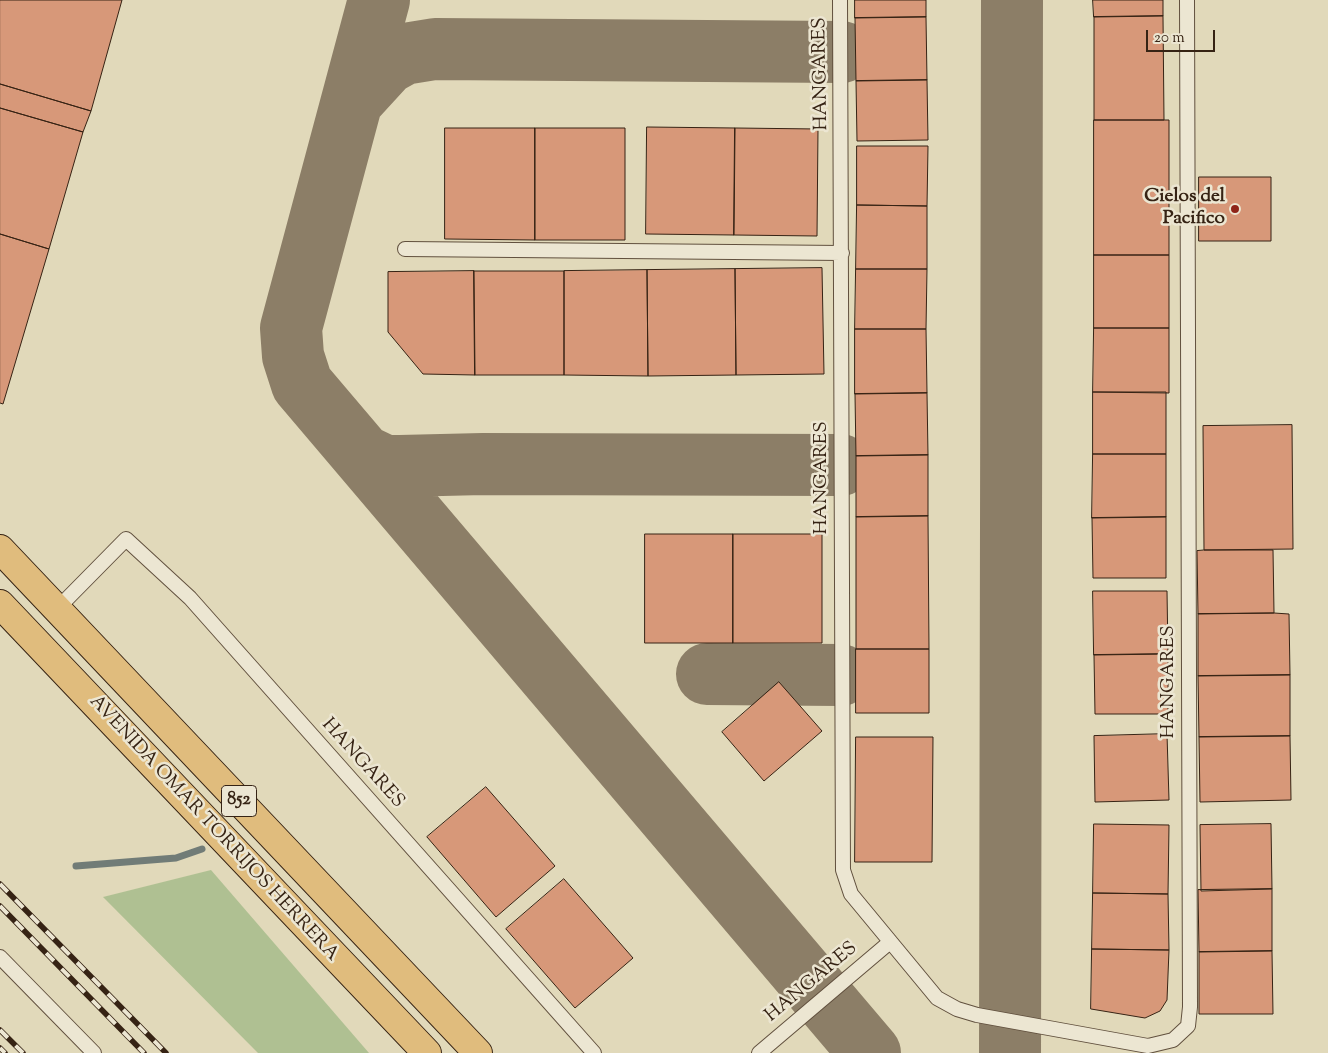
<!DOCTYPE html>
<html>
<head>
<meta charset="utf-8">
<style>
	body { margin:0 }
	#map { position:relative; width:1328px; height:1053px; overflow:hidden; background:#e1d9ba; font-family:"Sorts Mill Goudy",serif }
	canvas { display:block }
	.scale { position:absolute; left:1146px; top:30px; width:69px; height:22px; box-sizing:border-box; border:2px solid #362314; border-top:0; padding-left:6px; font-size:15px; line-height:18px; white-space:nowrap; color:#362314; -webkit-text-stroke:4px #ece6d2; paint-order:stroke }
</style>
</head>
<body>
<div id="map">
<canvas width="1328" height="1053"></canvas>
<div class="scale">20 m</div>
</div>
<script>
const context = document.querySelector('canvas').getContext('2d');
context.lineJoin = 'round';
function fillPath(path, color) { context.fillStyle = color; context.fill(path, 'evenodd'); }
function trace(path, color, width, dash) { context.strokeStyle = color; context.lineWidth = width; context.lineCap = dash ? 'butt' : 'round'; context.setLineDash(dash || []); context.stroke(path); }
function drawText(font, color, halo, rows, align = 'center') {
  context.font = font + ' "Sorts Mill Goudy",serif'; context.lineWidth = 5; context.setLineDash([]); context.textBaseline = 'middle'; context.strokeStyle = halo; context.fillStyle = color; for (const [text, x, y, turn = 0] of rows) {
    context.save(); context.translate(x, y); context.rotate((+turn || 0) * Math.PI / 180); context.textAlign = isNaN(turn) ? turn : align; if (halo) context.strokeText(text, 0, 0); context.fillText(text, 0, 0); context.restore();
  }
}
fillPath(new Path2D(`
	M 211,870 L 369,1053 L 258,1053 L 103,897 Z`), '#afc092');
trace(new Path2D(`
	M 76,866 L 176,858 L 202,849`), '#717c77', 7);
trace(new Path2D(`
	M 379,0 L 291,328 L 293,356 L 302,384 L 870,1053
	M 353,100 L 386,64 L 404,54 L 435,49 L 842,52
	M 364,456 L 385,466 L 400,466 L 483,464 L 841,465
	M 707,674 L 841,675
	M 1010,1053 L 1012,0`), '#8c7e67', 62);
const building = new Path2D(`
	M 0,0 L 122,0 L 91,111 L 0,84 Z
	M 855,0 L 926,0 L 926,17 L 855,18 Z
	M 1093,0 L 1163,0 L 1163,16 L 1094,17 Z
	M 1163,16 L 1164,120 L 1094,120 L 1094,17 Z
	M 926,17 L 927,80 L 856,81 L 855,18 Z
	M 927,80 L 928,140 L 857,141 L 856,81 Z
	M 0,84 L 91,111 L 83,132 L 0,108 Z
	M 0,108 L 83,132 L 49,249 L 0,234 Z
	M 1094,120 L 1169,120 L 1169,255 L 1094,255 Z
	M 647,127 L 735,128 L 734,235 L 646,234 Z
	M 445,128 L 535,128 L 535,240 L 445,239 Z
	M 535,128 L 625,128 L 625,240 L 535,240 Z
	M 735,128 L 818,129 L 817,236 L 734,235 Z
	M 857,146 L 928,146 L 927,206 L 857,205 Z
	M 1199,177 L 1271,177 L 1271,241 L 1199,241 Z
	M 857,205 L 927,206 L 927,269 L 856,269 Z
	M 0,234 L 49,249 L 3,404 L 0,403 Z
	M 1094,255 L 1169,255 L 1169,328 L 1094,328 Z
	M 822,268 L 824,374 L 736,375 L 735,269 Z
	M 735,269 L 736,375 L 648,376 L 647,270 Z
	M 856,269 L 927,269 L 926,329 L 855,329 Z
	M 647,270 L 648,376 L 564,375 L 564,271 Z
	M 474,271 L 475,375 L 423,374 L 388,332 L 388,272 Z
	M 474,271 L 564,271 L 564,375 L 475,375 Z
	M 1094,328 L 1169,328 L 1169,393 L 1093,392 Z
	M 855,329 L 926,329 L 927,393 L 855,394 Z
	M 1093,392 L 1166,392 L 1166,454 L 1093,454 Z
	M 927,393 L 928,455 L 856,456 L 855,394 Z
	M 1292,425 L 1293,549 L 1204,550 L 1203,426 Z
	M 1093,454 L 1166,454 L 1166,517 L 1092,518 Z
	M 928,455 L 928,516 L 856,517 L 856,456 Z
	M 928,516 L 929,649 L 856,649 L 856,517 Z
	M 1166,517 L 1166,578 L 1093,578 L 1092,518 Z
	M 645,534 L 733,534 L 733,643 L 645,643 Z
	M 733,534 L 822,534 L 822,643 L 733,643 Z
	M 1204,550 L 1273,550 L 1274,613 L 1198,614 L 1197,551 Z
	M 1093,591 L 1167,591 L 1168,654 L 1094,655 Z
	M 1274,613 L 1289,614 L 1290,675 L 1198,676 L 1198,614 Z
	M 856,649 L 929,649 L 929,713 L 856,713 Z
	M 1168,654 L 1168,714 L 1095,714 L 1094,655 Z
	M 1290,675 L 1290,736 L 1199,737 L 1198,676 Z
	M 779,682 L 822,731 L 764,781 L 722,732 Z
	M 1167,734 L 1169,800 L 1095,802 L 1094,736 Z
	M 1290,736 L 1291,800 L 1200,802 L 1199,737 Z
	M 856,737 L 933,737 L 932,862 L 855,862 Z
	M 486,787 L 555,866 L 496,917 L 427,837 Z
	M 1094,824 L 1169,825 L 1168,894 L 1093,893 Z
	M 1271,824 L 1272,889 L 1201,891 L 1200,825 Z
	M 564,879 L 633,958 L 575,1008 L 506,929 Z
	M 1272,889 L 1272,951 L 1199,952 L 1198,890 Z
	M 1093,893 L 1168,894 L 1169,950 L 1092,949 Z
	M 1092,949 L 1169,950 L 1167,1000 L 1160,1011 L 1145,1018 L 1091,1009 Z
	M 1272,951 L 1273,1014 L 1199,1014 L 1199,952 Z`);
fillPath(building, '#d79879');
trace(building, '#362314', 1);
const service = new Path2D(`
	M 840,0 L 843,870 L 851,894 L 937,998 L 957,1009 L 977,1015 L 1148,1046 L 1173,1040 L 1188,1026 L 1190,1007 L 1187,0
	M 405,249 L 842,253
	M 57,609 L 126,539 L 190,598 L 594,1053
	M 0,957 L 94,1053
	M 759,1053 L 890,942`);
const primary = new Path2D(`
	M 0,549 L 478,1053
	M 0,604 L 427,1053`);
trace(service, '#61503e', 16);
trace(primary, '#362314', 30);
trace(service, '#ece6d2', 14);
trace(primary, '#e0bc7d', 28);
const rail = new Path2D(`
	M 0,884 L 166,1053
	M 0,906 L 144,1053
	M 0,1030 L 23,1053
	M 0,1048 L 5,1053`);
trace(rail, '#362314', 5.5);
trace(rail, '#ece6d2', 4, [11]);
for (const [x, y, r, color] of [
	[1235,209,5,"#8f2418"]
]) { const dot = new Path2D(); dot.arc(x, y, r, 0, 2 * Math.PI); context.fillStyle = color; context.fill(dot); trace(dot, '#ece6d2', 2); }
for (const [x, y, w] of [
	[239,801,35]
]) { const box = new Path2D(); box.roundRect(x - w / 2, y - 15.5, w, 31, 4); context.fillStyle = '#ece6d2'; context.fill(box); trace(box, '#362314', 1); }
drawText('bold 18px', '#362314', null, [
	["852",239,801]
]);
drawText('19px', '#362314', '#ece6d2', [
	["HANGARES",822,74,-91],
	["HANGARES",823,478,-90],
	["HANGARES",1170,682,-90],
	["HANGARES",362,764,48],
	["AVENIDA OMAR TORRIJOS HERRERA",213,829,47],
	["HANGARES",812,983,-40]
]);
drawText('bold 19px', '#362314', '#ece6d2', [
	["Cielos del",1225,198],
	["Pacifico",1225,220]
], 'right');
</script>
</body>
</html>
